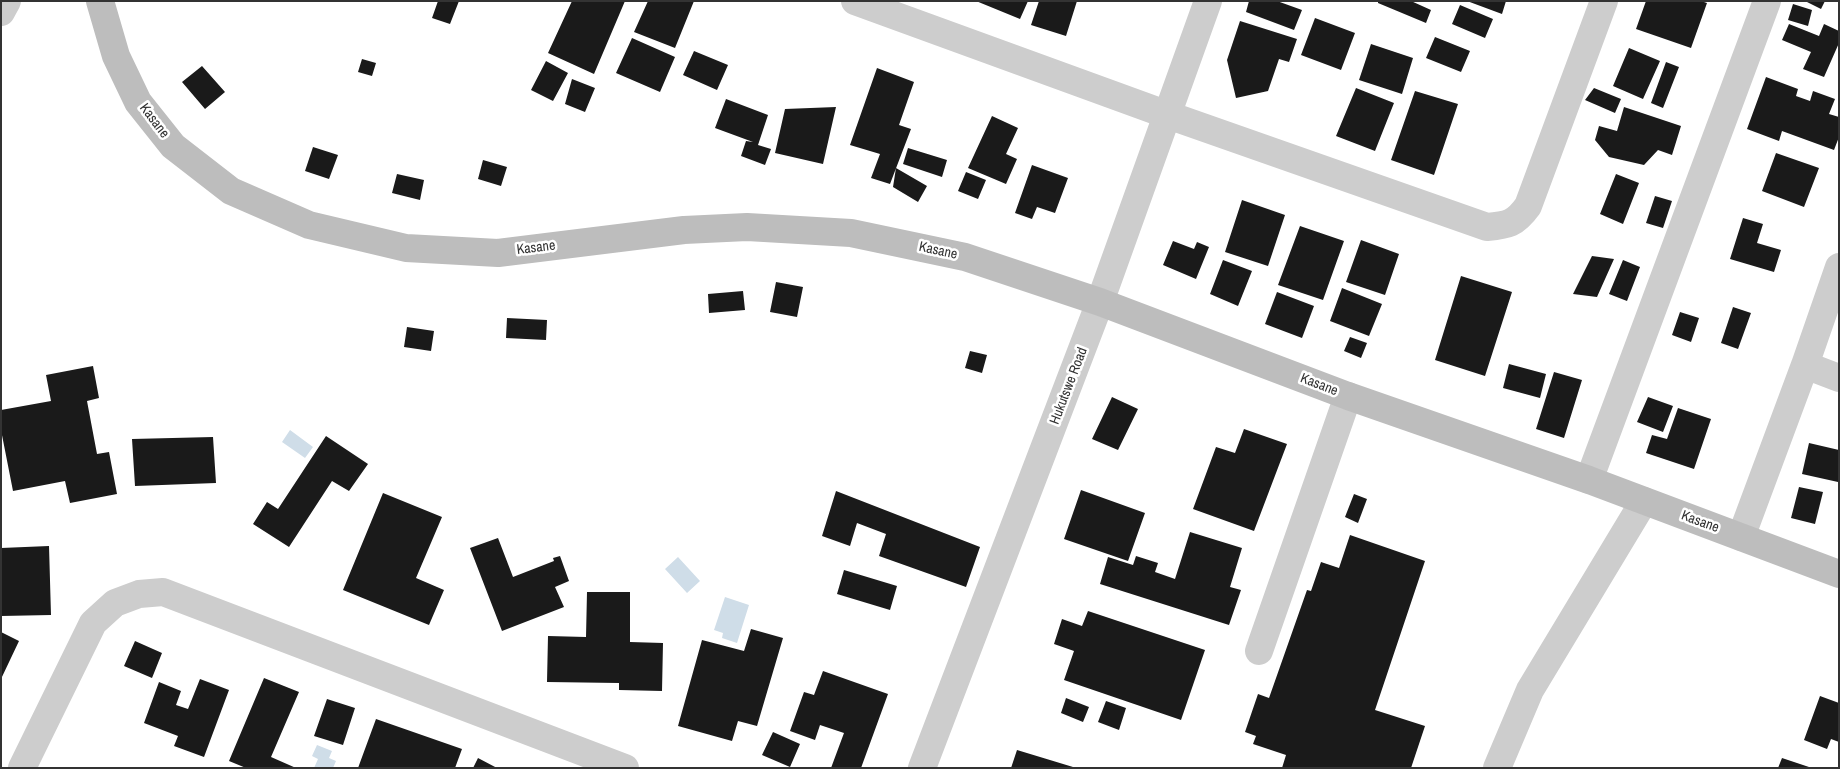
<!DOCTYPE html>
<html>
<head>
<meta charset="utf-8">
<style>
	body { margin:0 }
	#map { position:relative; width:1840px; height:769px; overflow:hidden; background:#fff; font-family:"Archivo Narrow",sans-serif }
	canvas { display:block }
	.frame { position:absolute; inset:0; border:2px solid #333; pointer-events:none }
</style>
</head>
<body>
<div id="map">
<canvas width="1840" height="769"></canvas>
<div class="frame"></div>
</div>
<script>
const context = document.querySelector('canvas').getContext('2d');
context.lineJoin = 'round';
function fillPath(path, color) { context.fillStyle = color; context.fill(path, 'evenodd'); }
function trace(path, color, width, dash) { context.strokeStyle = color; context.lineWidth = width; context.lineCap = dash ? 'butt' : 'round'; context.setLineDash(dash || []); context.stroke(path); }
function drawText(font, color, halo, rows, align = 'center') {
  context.font = font + ' "Archivo Narrow",sans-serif'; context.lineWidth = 5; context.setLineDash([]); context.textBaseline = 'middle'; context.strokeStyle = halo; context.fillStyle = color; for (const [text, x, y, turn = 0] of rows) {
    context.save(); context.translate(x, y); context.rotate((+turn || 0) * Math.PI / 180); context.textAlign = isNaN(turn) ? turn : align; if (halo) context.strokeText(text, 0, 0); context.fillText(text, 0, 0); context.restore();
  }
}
fillPath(new Path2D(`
	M 290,430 L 313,447 L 305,458 L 282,442 Z
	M 678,557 L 700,581 L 687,593 L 665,569 Z
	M 725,597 L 749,605 L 737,643 L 722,638 L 723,633 L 714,630 Z
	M 317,745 L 332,751 L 329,758 L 336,761 L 333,768 L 314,768 L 318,759 L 312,756 Z`), '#cfdde8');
fillPath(new Path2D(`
	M 438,1 L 459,1 L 450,24 L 432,18 Z
	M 572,1 L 625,1 L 594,74 L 548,53 Z
	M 648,1 L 694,1 L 675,48 L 634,32 Z
	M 976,1 L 1028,1 L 1020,19 Z
	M 1039,1 L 1077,1 L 1066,36 L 1031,25 Z
	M 1249,1 L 1277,1 L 1302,10 L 1294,30 L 1246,12 Z
	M 1378,1 L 1411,1 L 1431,10 L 1426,23 L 1378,3 Z
	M 1467,1 L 1506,1 L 1502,14 Z
	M 1646,1 L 1701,1 L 1707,3 L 1691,48 L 1636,29 Z
	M 1805,1 L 1825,1 L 1821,9 Z
	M 1793,4 L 1812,10 L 1808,26 L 1788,20 Z
	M 1460,5 L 1493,19 L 1485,38 L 1452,24 Z
	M 1315,18 L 1355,33 L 1341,70 L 1301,55 Z
	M 1240,21 L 1297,39 L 1289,62 L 1279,59 L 1268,91 L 1236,98 L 1227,60 Z
	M 1789,24 L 1819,36 L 1824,24 L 1839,31 L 1839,43 L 1824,77 L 1803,69 L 1811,52 L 1782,40 Z
	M 1435,37 L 1470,51 L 1461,72 L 1426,58 Z
	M 632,38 L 675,57 L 660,92 L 616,73 Z
	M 1371,44 L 1413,58 L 1402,94 L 1359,80 Z
	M 1629,48 L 1660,61 L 1643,99 L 1613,86 Z
	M 694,51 L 728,65 L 717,90 L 683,75 Z
	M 362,59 L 376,63 L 372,76 L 358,72 Z
	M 546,61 L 568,73 L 553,101 L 531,90 Z
	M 1666,62 L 1679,67 L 1663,108 L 1651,103 Z
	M 202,66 L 225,92 L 205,109 L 182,82 Z
	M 877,68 L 914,82 L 899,125 L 911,129 L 890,184 L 871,178 L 880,154 L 850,145 Z
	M 1766,77 L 1798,89 L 1796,96 L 1810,101 L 1813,91 L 1835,99 L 1829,114 L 1839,117 L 1839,137 L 1834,150 L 1782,131 L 1779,141 L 1747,129 Z
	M 572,79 L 595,88 L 585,112 L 565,104 Z
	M 1356,88 L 1394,103 L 1375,151 L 1336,136 Z
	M 1594,88 L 1621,99 L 1615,113 L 1585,100 Z
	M 1415,91 L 1458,104 L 1434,175 L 1391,160 Z
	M 726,99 L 768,115 L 758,145 L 771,149 L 765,165 L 741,156 L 746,141 L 753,142 L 715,128 Z
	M 836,107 L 823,164 L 775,153 L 785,109 Z
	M 1624,107 L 1681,126 L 1672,155 L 1658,150 L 1644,165 L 1609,157 L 1595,140 L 1599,126 L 1617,131 Z
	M 992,116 L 1018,128 L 1006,154 L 1017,159 L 1006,184 L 968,168 Z
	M 313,147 L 338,155 L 329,179 L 305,171 Z
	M 908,148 L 947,160 L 942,177 L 903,164 Z
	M 1776,153 L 1819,168 L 1804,207 L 1762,191 Z
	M 483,160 L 507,167 L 501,186 L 478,179 Z
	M 1032,165 L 1068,178 L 1055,213 L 1037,207 L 1032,219 L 1015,213 Z
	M 896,168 L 927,186 L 918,202 L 893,187 Z
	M 966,172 L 986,180 L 978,199 L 958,191 Z
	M 397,174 L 424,180 L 420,200 L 392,193 Z
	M 1616,174 L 1639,183 L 1623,224 L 1600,214 Z
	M 1655,196 L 1672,201 L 1663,228 L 1646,223 Z
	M 1242,200 L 1285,215 L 1268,266 L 1225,252 Z
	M 1743,218 L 1763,224 L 1757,243 L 1781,250 L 1774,272 L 1730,259 Z
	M 1300,226 L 1344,241 L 1323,300 L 1278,285 Z
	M 1361,240 L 1399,254 L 1385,295 L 1346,282 Z
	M 1173,241 L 1194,249 L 1197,242 L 1209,247 L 1196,279 L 1163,265 Z
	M 1592,256 L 1614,259 L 1597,297 L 1573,294 Z
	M 1223,260 L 1252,271 L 1238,306 L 1210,294 Z
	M 1623,260 L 1640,267 L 1627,301 L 1609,294 Z
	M 1461,276 L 1512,292 L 1485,376 L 1435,360 Z
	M 776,282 L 803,287 L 797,317 L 770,312 Z
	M 1342,288 L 1382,304 L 1369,336 L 1330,321 Z
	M 743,291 L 745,310 L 709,313 L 708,294 Z
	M 1277,292 L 1314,306 L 1302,338 L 1265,324 Z
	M 1733,307 L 1751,313 L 1738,349 L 1721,343 Z
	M 1680,312 L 1699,318 L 1691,342 L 1672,335 Z
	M 507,318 L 547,320 L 546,340 L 506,338 Z
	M 407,327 L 434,331 L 431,351 L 404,347 Z
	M 1350,337 L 1367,343 L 1361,358 L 1344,351 Z
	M 970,351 L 987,355 L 982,373 L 965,368 Z
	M 1509,364 L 1546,374 L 1540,398 L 1503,388 Z
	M 93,366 L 99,398 L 87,401 L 97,454 L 109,452 L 117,494 L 70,503 L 65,481 L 13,491 L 1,430 L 1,410 L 51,401 L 46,375 Z
	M 1554,372 L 1582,380 L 1564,438 L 1536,429 Z
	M 1112,397 L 1138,409 L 1118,450 L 1092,439 Z
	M 1648,397 L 1673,406 L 1663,432 L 1637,422 Z
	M 1678,408 L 1711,419 L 1694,469 L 1646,453 L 1652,435 L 1667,439 Z
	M 1244,429 L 1287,444 L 1254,531 L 1193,509 L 1216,447 L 1235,453 Z
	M 326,436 L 368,464 L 349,491 L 332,481 L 289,547 L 253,524 L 267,502 L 278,509 Z
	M 213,437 L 216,483 L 135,486 L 132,439 Z
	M 1809,443 L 1839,450 L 1838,482 L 1802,474 Z
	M 1799,487 L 1823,492 L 1815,524 L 1791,518 Z
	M 1081,490 L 1145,513 L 1128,561 L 1064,539 Z
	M 836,491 L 980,547 L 966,587 L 879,556 L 886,534 L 857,523 L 850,546 L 822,536 Z
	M 383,493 L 442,517 L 416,578 L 444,590 L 429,625 L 343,590 Z
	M 1354,494 L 1367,499 L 1358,523 L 1345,517 Z
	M 1190,532 L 1242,548 L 1230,587 L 1241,590 L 1229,625 L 1100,584 L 1108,557 L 1133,565 L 1136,556 L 1158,563 L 1155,572 L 1175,579 Z
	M 1350,535 L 1425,561 L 1375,710 L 1425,726 L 1411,768 L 1282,768 L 1286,755 L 1253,744 L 1256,736 L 1245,732 L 1258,694 L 1269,698 L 1307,590 L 1311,591 L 1321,562 L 1339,568 Z
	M 498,538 L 513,577 L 554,561 L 553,558 L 560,556 L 569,581 L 555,587 L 564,607 L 502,631 L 470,548 Z
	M 49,546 L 51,615 L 1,616 L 1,548 Z
	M 844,570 L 897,586 L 890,610 L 837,594 Z
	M 587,592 L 630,592 L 630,642 L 663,643 L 662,691 L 619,690 L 619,683 L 547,682 L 548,636 L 586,637 Z
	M 1088,611 L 1205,650 L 1181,720 L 1064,680 L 1074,651 L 1054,644 L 1062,619 L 1082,626 Z
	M 751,629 L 783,638 L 757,726 L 738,721 L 732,741 L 678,726 L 702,640 L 744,651 Z
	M 1,632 L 19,641 L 1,679 Z
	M 135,641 L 162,653 L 152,678 L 124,666 Z
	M 823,671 L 888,694 L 861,768 L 831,768 L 844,733 L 820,725 L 815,740 L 790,731 L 804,692 L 814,695 Z
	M 264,678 L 299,692 L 271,757 L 296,768 L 246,768 L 229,761 Z
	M 200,679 L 229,690 L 204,757 L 174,746 L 178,736 L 144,723 L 159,682 L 181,691 L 176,705 L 188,709 Z
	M 1820,696 L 1839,703 L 1839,742 L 1831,739 L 1827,749 L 1804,740 Z
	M 1066,698 L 1089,707 L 1083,722 L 1061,713 Z
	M 327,699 L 355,708 L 343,745 L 314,736 Z
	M 1106,701 L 1126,708 L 1119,730 L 1098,722 Z
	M 376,719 L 462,749 L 455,768 L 358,768 Z
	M 773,732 L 800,744 L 790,767 L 762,755 Z
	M 1017,750 L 1073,767 L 1073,768 L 1011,768 Z
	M 478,758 L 497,768 L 473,768 Z
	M 1782,758 L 1809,767 L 1809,768 L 1778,768 Z`), '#1a1a1a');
trace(new Path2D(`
	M 855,1 L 1168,115 L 1487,227 C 1508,225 1515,224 1528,206 L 1604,1
	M 1,12 L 7,1
	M 1805,365 L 1839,378
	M 1589,480 L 1767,1
	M 1741,537 L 1805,365 L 1839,267
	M 1259,651 L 1348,396
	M 22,768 L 93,623 L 115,603 L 139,594 L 163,592 L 625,768
	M 922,768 L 1100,302 L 1208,1
	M 1497,768 L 1530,690 L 1644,501`), '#cdcdcd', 28);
trace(new Path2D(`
	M 100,1 L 116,56 L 138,102 L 173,146 L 231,191 L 309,225 L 406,248 L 498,253 L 684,230 L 747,227 L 851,233 L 965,257 L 1100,302 L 1348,396 L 1589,480 L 1839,574`), '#bdbdbd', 28);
drawText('14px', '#333', '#fff', [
	["Kasane",154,121,53],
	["Kasane",536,248,-7],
	["Kasane",938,251,12],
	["Kasane",1319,385,21],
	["Hukutswe Road",1069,386,-69],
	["Kasane",1700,522,20]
]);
</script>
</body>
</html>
